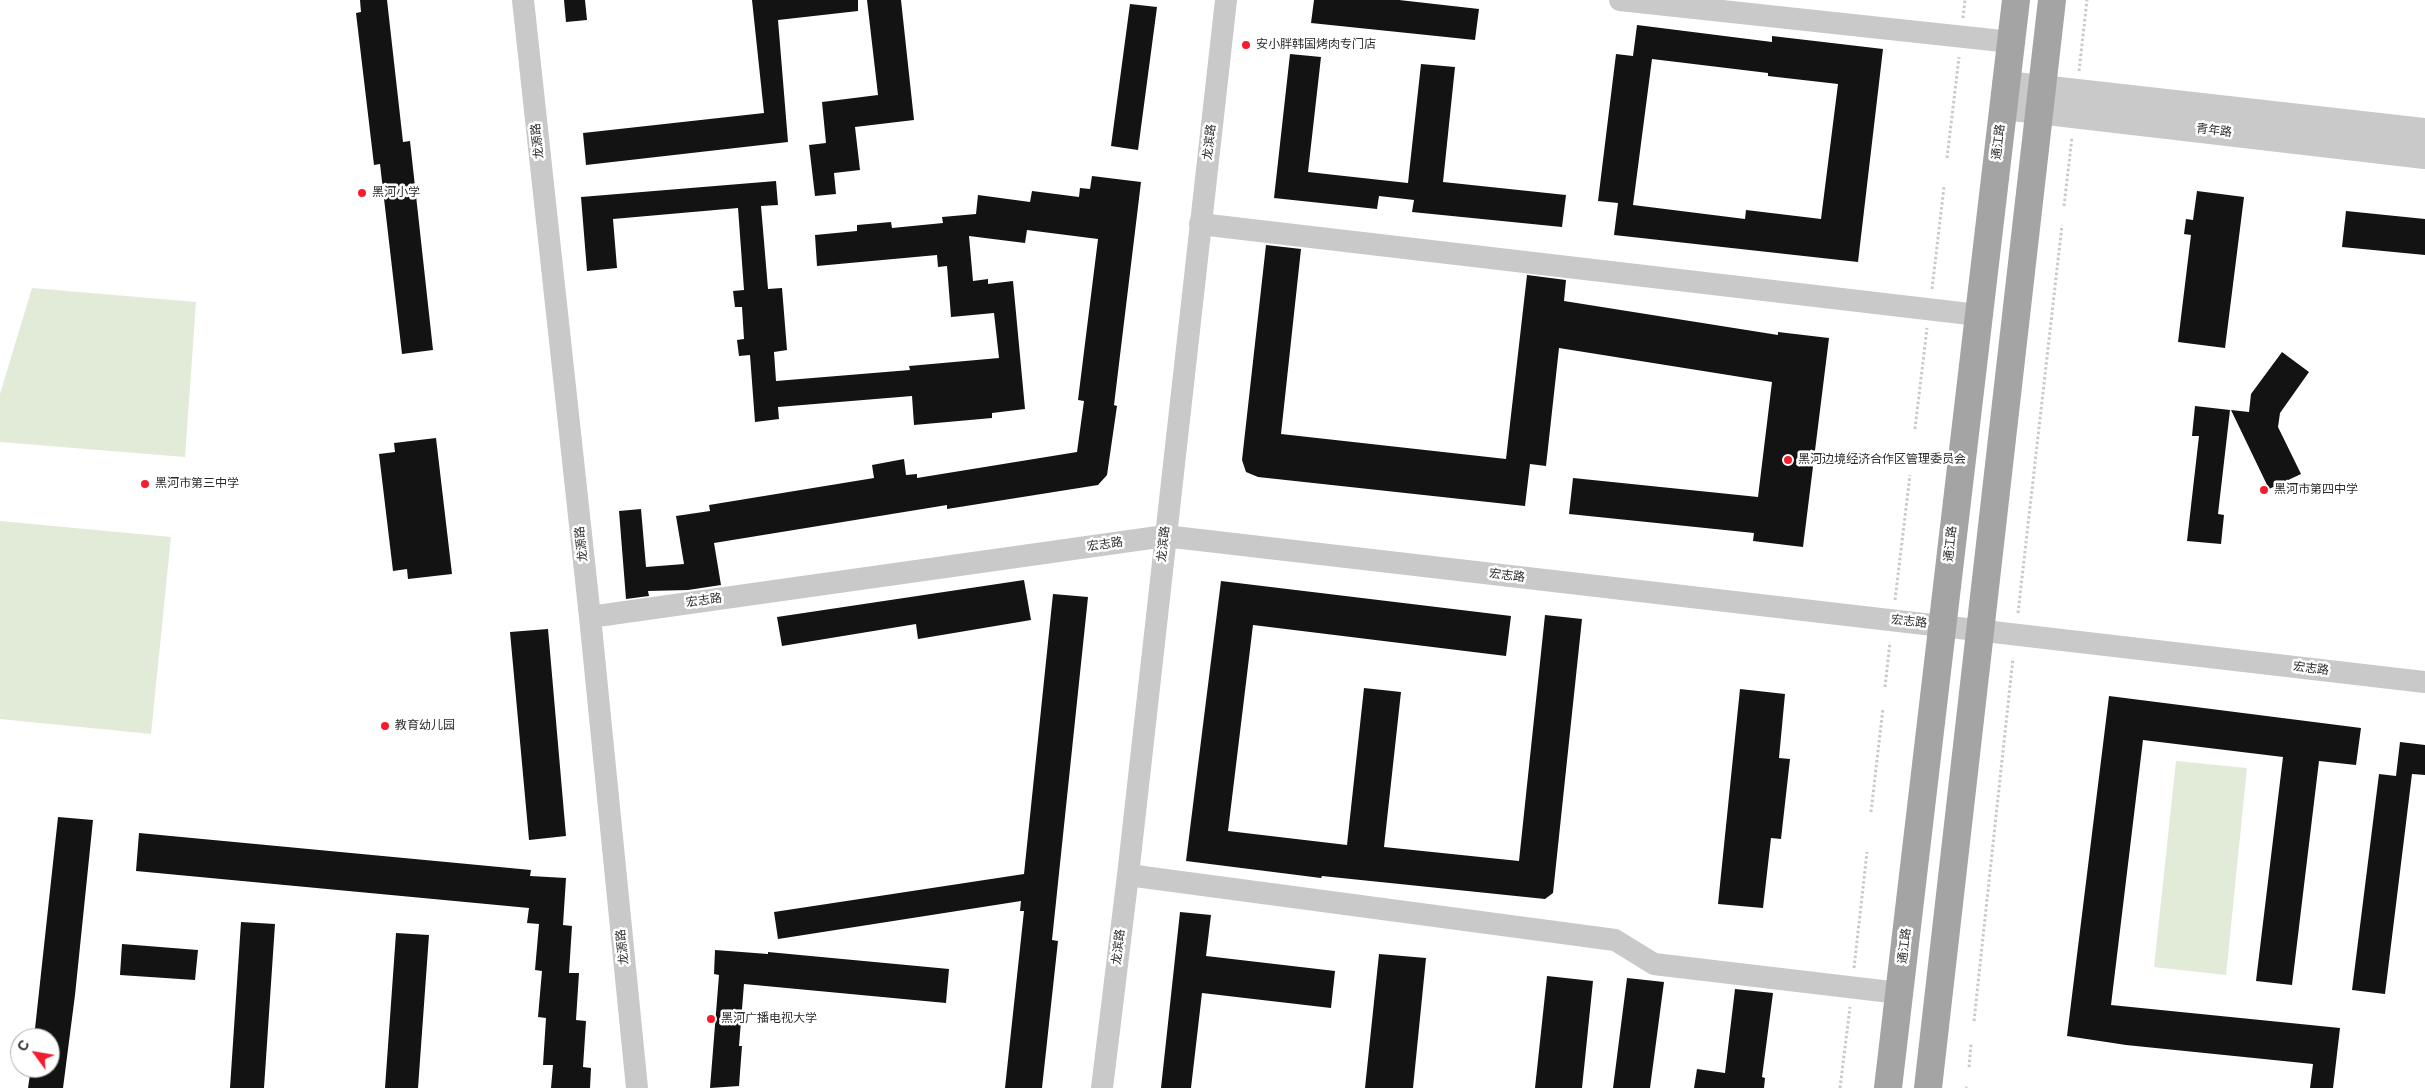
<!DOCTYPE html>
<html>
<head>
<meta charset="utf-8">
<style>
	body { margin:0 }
	#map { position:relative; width:2425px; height:1088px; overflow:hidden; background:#fff; font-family:"DM Sans",sans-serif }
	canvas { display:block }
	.north { position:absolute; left:10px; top:1028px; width:50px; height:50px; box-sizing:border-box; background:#fff; border:1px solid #ababab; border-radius:50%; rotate:302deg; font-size:14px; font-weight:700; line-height:20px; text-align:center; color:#2c2c2c }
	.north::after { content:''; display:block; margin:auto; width:18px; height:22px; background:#f41d2e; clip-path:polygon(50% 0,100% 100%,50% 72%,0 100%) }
</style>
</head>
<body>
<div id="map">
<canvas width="2425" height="1088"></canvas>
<div class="north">С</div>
</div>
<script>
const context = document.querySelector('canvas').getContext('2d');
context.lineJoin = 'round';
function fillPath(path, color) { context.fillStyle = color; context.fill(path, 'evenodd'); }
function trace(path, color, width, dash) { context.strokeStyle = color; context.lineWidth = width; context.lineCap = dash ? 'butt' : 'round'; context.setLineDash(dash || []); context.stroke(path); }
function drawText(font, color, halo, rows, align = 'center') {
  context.font = font + ' "DM Sans","Noto Sans SC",sans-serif'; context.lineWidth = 5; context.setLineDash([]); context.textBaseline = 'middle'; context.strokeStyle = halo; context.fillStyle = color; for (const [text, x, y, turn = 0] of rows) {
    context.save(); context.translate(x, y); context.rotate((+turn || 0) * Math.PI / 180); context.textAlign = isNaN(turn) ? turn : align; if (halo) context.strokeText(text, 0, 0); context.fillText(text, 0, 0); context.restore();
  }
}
fillPath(new Path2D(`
	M 32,288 L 196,302 L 185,457 L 0,442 L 0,394 Z
	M 0,521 L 171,537 L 151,734 L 0,719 Z
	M 2176,761 L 2247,768 L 2226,975 L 2154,967 Z`), '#e2ebd7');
fillPath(new Path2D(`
	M 360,0 L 387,0 L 403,142 L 410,141 L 433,350 L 402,354 L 380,164 L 374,165 L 356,13 L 361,12 Z
	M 564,0 L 585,0 L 587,20 L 566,22 Z
	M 752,0 L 858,0 L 858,11 L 778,20 L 788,142 L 586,165 L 583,133 L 764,113 Z
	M 867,0 L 901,0 L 914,120 L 855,127 L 860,170 L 834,173 L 836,194 L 815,196 L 809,145 L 826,143 L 822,102 L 878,95 Z
	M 1314,0 L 1399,0 L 1479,9 L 1475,40 L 1311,23 Z
	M 1130,4 L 1157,7 L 1138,150 L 1111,146 Z
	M 1637,25 L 1772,42 L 1772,36 L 1883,49 L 1858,262 L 1614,235 L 1618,203 L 1598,201 L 1616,54 L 1633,56 ZM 1652,59 L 1768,73 L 1768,76 L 1838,84 L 1821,219 L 1746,210 L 1745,219 L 1633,205 Z
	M 1290,54 L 1321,57 L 1308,172 L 1408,183 L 1421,64 L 1455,67 L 1443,182 L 1566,195 L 1562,227 L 1412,212 L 1414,200 L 1379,196 L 1377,209 L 1274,198 Z
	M 1092,176 L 1141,182 L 1114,405 L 1117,406 L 1107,475 L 1098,485 L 947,509 L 947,505 L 714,543 L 721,585 L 688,590 L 648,591 L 649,596 L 626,599 L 619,511 L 641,509 L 646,567 L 684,564 L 676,516 L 710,511 L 709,505 L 874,478 L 872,465 L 904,459 L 906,475 L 917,474 L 917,478 L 1077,452 L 1084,401 L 1078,400 L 1098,239 L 1027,230 L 1025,243 L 969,236 L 973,281 L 988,279 L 988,284 L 1013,281 L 1025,409 L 992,413 L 992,418 L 914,425 L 912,396 L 778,407 L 779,419 L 755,422 L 750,355 L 739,356 L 737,340 L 744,339 L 742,307 L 735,307 L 733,291 L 744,290 L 738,208 L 613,219 L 617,268 L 587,271 L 581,197 L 776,181 L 778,205 L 761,206 L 768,289 L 782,288 L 787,350 L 774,352 L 776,381 L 910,370 L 909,366 L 999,358 L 994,313 L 951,317 L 947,266 L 938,267 L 937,255 L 817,266 L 815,235 L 857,231 L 857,225 L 891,222 L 892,228 L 943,223 L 942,217 L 976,214 L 978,195 L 1030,202 L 1032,191 L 1079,197 L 1080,188 L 1090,189 Z
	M 2197,191 L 2244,197 L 2225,348 L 2178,342 L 2191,235 L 2184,234 L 2186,219 L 2193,220 Z
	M 2346,211 L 2425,219 L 2425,255 L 2342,247 Z
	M 1266,245 L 1301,249 L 1281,434 L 1506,459 L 1527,275 L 1566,280 L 1564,301 L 1778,335 L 1778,332 L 1829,338 L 1803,547 L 1753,541 L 1754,533 L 1569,514 L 1573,478 L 1758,497 L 1772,382 L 1559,348 L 1546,466 L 1530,464 L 1525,506 L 1258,477 L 1246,472 L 1242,460 Z
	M 2282,352 L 2309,372 L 2280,413 L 2278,427 L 2301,474 L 2269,489 L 2231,410 L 2249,412 L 2251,394 Z
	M 2195,406 L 2230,410 L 2218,514 L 2224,515 L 2221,544 L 2187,541 L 2199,436 L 2192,436 Z
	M 436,438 L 452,574 L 408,579 L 407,569 L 393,571 L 379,454 L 395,452 L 394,443 Z
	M 1024,580 L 1031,620 L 918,639 L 916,624 L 782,646 L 777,617 Z
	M 1221,581 L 1511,616 L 1506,656 L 1253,625 L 1228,831 L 1347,845 L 1364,688 L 1401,692 L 1384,847 L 1519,861 L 1545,615 L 1582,619 L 1553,893 L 1545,899 L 1322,876 L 1321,878 L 1186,861 Z
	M 1053,594 L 1088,597 L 1052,940 L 1058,941 L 1042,1088 L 1005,1088 L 1024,911 L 1020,911 L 1021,901 L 778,939 L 774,912 L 1024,874 Z
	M 548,629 L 566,836 L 529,840 L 510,632 Z
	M 1740,689 L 1785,694 L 1779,758 L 1790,759 L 1781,839 L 1771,838 L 1763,908 L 1718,904 Z
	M 2109,696 L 2361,728 L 2356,765 L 2319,761 L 2292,985 L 2256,981 L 2283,757 L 2143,740 L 2111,1005 L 2340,1028 L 2333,1088 L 2310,1088 L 2313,1064 L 2126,1045 L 2067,1036 Z
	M 2400,742 L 2425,745 L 2425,775 L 2412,774 L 2385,994 L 2352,990 L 2379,774 L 2396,776 Z
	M 58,817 L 93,820 L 75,995 L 63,1088 L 28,1088 L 31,1068 L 50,1068 L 50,1038 L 34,1038 Z
	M 139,833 L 531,870 L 530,876 L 566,878 L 563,925 L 572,926 L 569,973 L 579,973 L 576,1020 L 586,1021 L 583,1067 L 591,1068 L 590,1088 L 551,1088 L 553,1065 L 543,1065 L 546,1018 L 538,1017 L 542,971 L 535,970 L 539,924 L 527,923 L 529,908 L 136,871 Z
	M 1180,912 L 1211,915 L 1206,956 L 1335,971 L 1331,1008 L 1202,993 L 1191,1088 L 1161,1088 Z
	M 241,922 L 275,924 L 264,1088 L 230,1088 Z
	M 396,933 L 429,935 L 418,1088 L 385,1088 Z
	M 122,944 L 198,950 L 195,980 L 120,975 Z
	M 715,950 L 768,954 L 768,952 L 949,969 L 946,1003 L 744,984 L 739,1046 L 742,1046 L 739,1086 L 710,1088 L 719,975 L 714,974 Z
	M 1379,954 L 1426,958 L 1413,1088 L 1365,1088 Z
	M 1547,976 L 1593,981 L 1582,1088 L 1535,1088 Z
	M 1627,978 L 1664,982 L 1650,1088 L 1613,1088 Z
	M 1735,989 L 1773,993 L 1762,1077 L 1765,1078 L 1764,1088 L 1694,1088 L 1697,1069 L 1725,1073 Z`), '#131313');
trace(new Path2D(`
	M 1963,18 L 1965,0
	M 2079,71 L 2087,0
	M 1947,158 L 1959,57
	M 2064,206 L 2072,137
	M 1932,289 L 1944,187
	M 1915,429 L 1927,328
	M 1895,600 L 1910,475
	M 2018,613 L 2062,225
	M 1885,687 L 1890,642
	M 1871,812 L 1883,708
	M 1854,968 L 1867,852
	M 1974,1021 L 2013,658
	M 1969,1067 L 1971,1044
	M 1840,1088 L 1850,1007
	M 1966,1088 L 1967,1087`), '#c9c9c9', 3, [2.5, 2.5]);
trace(new Path2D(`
	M 523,0 L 590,617 L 637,1088
	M 1620,0 L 2011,42
	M 1200,224 L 1978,315
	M 590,617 L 1165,536 L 2425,682
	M 1128,875 L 1615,940 L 1654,964 L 1899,993
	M 1102,1088 L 1128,875 L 1226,0`), '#c9c9c9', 22);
trace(new Path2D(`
	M 2006,85 L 2425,132
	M 2004,106 L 2425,155`), '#c9c9c9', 28);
trace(new Path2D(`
	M 1888,1088 L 2016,0
	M 1928,1088 L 2052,0`), '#a4a4a4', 28);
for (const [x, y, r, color] of [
	[1246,45,5,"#f41d2e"],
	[362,193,5,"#f41d2e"],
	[1788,460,5,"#f41d2e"],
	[145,484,5,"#f41d2e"],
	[2264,490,5,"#f41d2e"],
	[385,726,5,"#f41d2e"],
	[711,1019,5,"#f41d2e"]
]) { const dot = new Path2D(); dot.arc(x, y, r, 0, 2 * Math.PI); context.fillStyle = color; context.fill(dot); trace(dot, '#fff', 2); }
drawText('12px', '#2c2c2c', '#fff', [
	["安小胖韩国烤肉专门店",1256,45],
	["黑河小学",372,193],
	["黑河边境经济合作区管理委员会",1798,460],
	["黑河市第三中学",155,484],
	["黑河市第四中学",2274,490],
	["教育幼儿园",395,726],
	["黑河广播电视大学",721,1019]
], 'left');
drawText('12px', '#2c2c2c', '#fff', [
	["青年路",2214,131,7],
	["龙源路",538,141,-96],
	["龙滨路",1210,142,-83],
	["通江路",1999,142,-83],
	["龙源路",582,544,-96],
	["龙滨路",1164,544,-84],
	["通江路",1951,544,-84],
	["宏志路",1105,545,-8],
	["宏志路",1507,576,7],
	["宏志路",704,601,-8],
	["宏志路",1909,622,6],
	["宏志路",2311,669,7],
	["通江路",1905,946,-83],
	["龙源路",623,947,-96],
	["龙滨路",1119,947,-83]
]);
</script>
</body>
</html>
